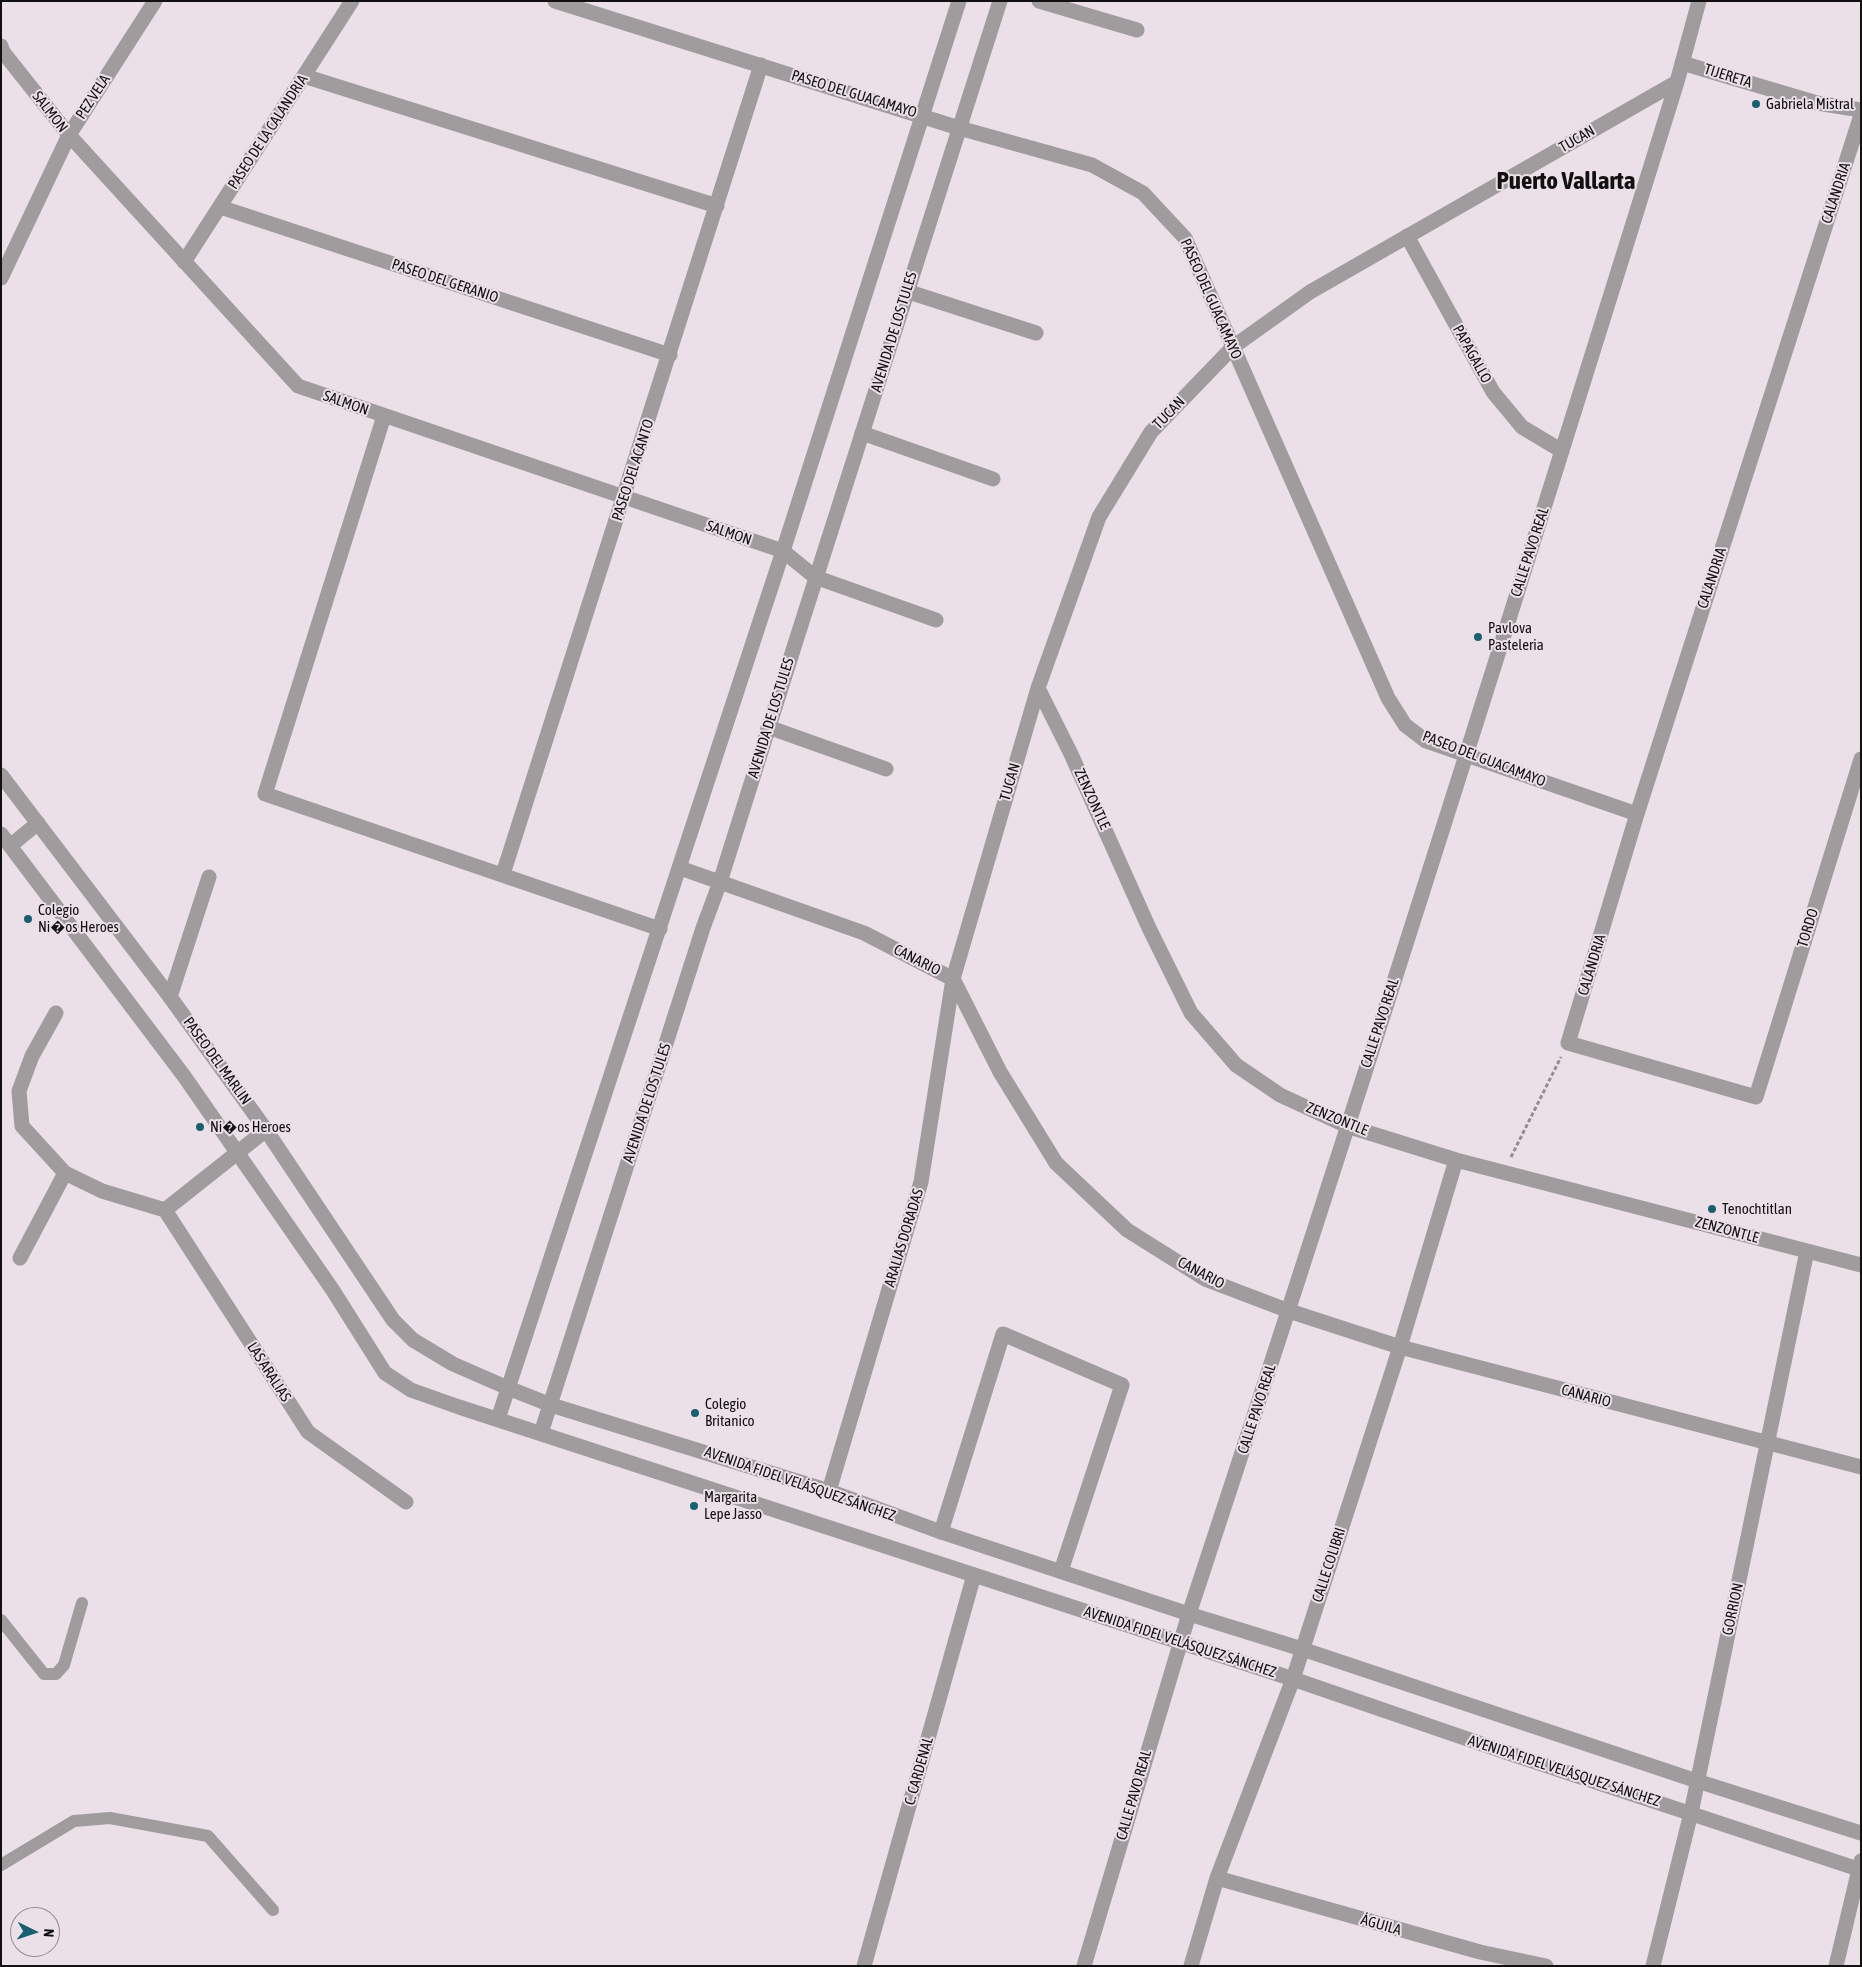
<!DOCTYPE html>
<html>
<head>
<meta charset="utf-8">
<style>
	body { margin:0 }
	#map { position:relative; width:1862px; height:1967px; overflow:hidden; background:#ebe0e7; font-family:"Asap Condensed",sans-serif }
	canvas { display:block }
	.frame { position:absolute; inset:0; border:2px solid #131012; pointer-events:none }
	.north { position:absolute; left:10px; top:1907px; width:50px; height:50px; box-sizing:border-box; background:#ebe0e7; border:1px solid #958d92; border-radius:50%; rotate:94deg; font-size:14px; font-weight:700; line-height:20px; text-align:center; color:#131012 }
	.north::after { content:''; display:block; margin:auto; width:18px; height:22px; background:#185f70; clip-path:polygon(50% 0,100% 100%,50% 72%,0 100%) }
</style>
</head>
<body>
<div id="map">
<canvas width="1862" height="1967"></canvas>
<div class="frame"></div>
<div class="north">N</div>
</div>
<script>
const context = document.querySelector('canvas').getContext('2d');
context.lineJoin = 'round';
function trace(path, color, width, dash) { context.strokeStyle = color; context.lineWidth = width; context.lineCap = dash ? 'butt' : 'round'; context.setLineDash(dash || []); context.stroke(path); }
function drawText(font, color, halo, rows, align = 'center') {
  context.font = font + ' "Asap Condensed",sans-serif'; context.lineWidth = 4; context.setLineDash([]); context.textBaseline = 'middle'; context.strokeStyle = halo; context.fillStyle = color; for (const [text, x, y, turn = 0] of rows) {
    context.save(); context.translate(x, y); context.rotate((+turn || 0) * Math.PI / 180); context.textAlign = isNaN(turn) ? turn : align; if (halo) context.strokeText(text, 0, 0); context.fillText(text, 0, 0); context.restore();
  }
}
trace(new Path2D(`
	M 1511,1157 L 1561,1057`), '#948c91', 3, [4, 2.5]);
trace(new Path2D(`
	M 1,1620 L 44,1674 L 56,1674 L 64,1665 L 82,1603
	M 1,1865 L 74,1821 L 110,1818 L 208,1836 L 273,1910`), '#a09b9c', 12);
trace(new Path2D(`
	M 555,1 L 959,128 L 1092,165 L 1143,193 L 1185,238 L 1388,698 L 1405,725 L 1426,741 L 1637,814
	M 1039,1 L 1137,30
	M 1,46 L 3,52 L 69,135 L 298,386 L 783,551 L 815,577 L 936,620
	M 1682,63 L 1817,103 L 1861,110
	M 304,76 L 717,206
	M 1861,115 L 1637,814 L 1568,1043 L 1756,1097 L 1861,759
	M 220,207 L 670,355
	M 1407,236 L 1493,392 L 1522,427 L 1562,451
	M 184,262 L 352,1
	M 1,278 L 69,135 L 155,1
	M 906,291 L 1036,333
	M 384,416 L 265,794 L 660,929
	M 862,433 L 993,479
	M 1038,688 L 1071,754 L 1149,928 L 1191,1013 L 1236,1065 L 1280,1095 L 1347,1126 L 1456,1160 L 1861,1265
	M 768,727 L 886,769
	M 680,868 L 864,933 L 953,979 L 1000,1072 L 1056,1163 L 1127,1230 L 1205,1279 L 1289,1311 L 1400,1347 L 1861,1467
	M 503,874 L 761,65
	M 170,997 L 209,877
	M 56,1013 L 32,1056 L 19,1091 L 22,1126 L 65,1173 L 102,1191 L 165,1210 L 308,1432 L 406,1502
	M 165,1210 L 266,1130
	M 20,1258 L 65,1173
	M 829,1491 L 921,1182 L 953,979 L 1038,688 L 1099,517 L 1151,432 L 1233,347 L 1310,292 L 1677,82
	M 941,1532 L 1003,1334 L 1122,1385 L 1061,1571
	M 1189,1614 C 1357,1105 1518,594 1677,82 L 1699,1
	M 1217,1878 L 1480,1952 L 1546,1966
	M 864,1966 L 974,1575
	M 1191,1966 L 1217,1878 L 1293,1679 L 1400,1347 L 1456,1160
	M 1653,1966 L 1691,1813 L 1807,1251
	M 1836,1966 L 1861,1861`), '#a09b9c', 15);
trace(new Path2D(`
	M 1,775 L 170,997 L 266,1130 L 393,1320 L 413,1340 L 453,1364 L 508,1388 L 551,1405 L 829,1491 L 941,1532 L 1189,1614 L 1302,1649 L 1697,1781 L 1861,1833
	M 1,834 L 184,1076 L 332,1289 L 385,1373 L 411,1390 L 459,1407 L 1293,1679 L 1511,1754 L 1861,1870
	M 10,846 L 38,823
	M 498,1419 L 783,551 L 959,1
	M 541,1433 L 703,928 L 720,882 C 812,588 906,295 1000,1
	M 1084,1966 L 1189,1614`), '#a09b9c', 15);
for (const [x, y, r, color] of [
	[1756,104,5,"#185f70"],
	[1478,637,5,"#185f70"],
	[28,919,5,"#185f70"],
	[200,1127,5,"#185f70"],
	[1712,1209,5,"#185f70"],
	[695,1413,5,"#185f70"],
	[694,1506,5,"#185f70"]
]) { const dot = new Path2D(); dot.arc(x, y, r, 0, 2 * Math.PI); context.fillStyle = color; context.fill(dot); trace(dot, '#ebe0e7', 2); }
drawText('15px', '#131012', '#ebe0e7', [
	["TIJERETA",1728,76,17],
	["PASEO DEL GUACAMAYO",854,94,17],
	["PEZ VELA",93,97,-57],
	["SALMON",50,112,52],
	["PASEO DE LA CALANDRIA",268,132,-57],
	["TUCAN",1577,139,-30],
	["CALANDRIA",1836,193,-72],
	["PASEO DEL GERANIO",445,281,18],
	["PASEO DEL GUACAMAYO",1211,299,66],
	["AVENIDA DE LOS TULES",894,332,-73],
	["PAPAGALLO",1472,354,61],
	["SALMON",346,403,19],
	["TUCAN",1169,413,-46],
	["PASEO DEL ACANTO",633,470,-72],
	["SALMON",729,533,19],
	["CALLE PAVO REAL",1530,552,-72],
	["CALANDRIA",1712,578,-72],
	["AVENIDA DE LOS TULES",771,718,-73],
	["PASEO DEL GUACAMAYO",1484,759,21],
	["TUCAN",1010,782,-74],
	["ZENZONTLE",1092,799,65],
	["TORDO",1808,928,-73],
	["CANARIO",917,960,27],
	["CALANDRIA",1592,965,-73],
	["CALLE PAVO REAL",1380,1023,-72],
	["PASEO DEL MARLIN",217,1061,54],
	["AVENIDA DE LOS TULES",647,1103,-72],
	["ZENZONTLE",1337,1119,22],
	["ZENZONTLE",1727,1230,15],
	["ARALIAS DORADAS",904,1238,-73],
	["CANARIO",1201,1273,28],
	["LAS ARALIAS",269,1372,57],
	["CANARIO",1586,1396,15],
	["CALLE PAVO REAL",1257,1409,-72],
	["AVENIDA FIDEL VELÁSQUEZ SÁNCHEZ",800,1484,19],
	["CALLE COLIBRI",1329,1565,-72],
	["GORRION",1733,1609,-78],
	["AVENIDA FIDEL VELÁSQUEZ SÁNCHEZ",1180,1642,18],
	["C. CARDENAL",919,1771,-74],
	["AVENIDA FIDEL VELÁSQUEZ SÁNCHEZ",1564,1771,18],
	["CALLE PAVO REAL",1134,1795,-74],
	["ÁGUILA",1381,1925,16]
]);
drawText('15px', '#131012', '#ebe0e7', [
	["Gabriela Mistral",1766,104],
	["Pavlova",1488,628],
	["Pasteleria",1488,645],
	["Colegio",38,910],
	["Ni�os Heroes",38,927],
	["Ni�os Heroes",210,1127],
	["Tenochtitlan",1722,1209],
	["Colegio",705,1404],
	["Britanico",705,1421],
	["Margarita",704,1497],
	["Lepe Jasso",704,1514]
], 'left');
drawText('bold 25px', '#131012', '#ebe0e7', [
	["Puerto Vallarta",1566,181]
]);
</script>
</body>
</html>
